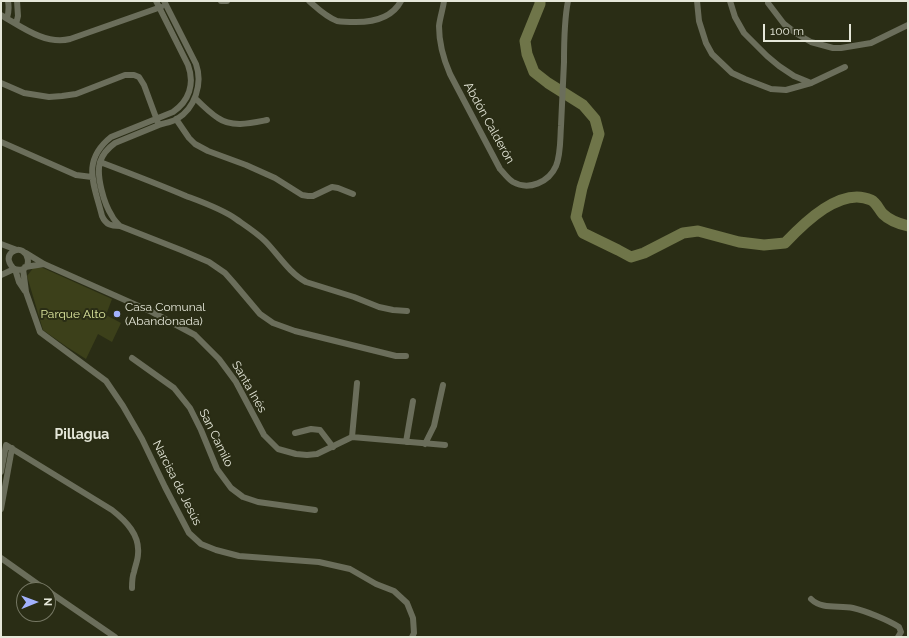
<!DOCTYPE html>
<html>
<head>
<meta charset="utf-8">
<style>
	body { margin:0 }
	#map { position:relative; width:909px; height:638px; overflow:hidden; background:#2a2d15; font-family:Raleway,sans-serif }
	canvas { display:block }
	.frame { position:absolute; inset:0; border:2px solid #e5e7d9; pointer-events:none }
	.north { position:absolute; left:16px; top:582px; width:40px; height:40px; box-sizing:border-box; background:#2a2d15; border:1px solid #757763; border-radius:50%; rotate:89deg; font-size:11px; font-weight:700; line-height:16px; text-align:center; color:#e5e7d9 }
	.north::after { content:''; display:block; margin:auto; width:14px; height:18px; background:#a2b2fd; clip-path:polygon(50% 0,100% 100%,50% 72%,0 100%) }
	.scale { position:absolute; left:763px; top:24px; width:88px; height:18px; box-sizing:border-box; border:2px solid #e5e7d9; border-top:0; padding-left:5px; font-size:12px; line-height:14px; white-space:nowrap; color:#e5e7d9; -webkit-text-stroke:3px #2a2d15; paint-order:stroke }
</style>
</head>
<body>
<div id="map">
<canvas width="909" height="638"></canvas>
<div class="frame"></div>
<div class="north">N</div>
<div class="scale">100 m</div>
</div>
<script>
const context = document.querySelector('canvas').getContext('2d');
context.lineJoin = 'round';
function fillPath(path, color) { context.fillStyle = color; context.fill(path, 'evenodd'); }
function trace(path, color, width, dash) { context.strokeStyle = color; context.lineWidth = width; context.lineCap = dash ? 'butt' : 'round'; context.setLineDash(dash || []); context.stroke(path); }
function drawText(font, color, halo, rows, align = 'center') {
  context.font = font + ' Raleway,sans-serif'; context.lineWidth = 4; context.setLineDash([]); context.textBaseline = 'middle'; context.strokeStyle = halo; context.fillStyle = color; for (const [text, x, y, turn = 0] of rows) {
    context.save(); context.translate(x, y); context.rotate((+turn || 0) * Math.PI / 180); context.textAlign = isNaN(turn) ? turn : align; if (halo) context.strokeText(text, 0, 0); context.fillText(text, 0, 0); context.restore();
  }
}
fillPath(new Path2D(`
	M 34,267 L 43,268 L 112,299 L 106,315 L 121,323 L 112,342 L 98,334 L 86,359 L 67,347 L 43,330 L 27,276 Z`), '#3c401a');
trace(new Path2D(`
	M 540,1 L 540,4 L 525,41 L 527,54 L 534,72 L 548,83 L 583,105 L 595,119 L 599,134 L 582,188 L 576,217 L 583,233 L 618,250 L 631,257 L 644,253 L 683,233 L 698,231 L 739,242 L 764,245 L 785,243 C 804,223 841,186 871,200 C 877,203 879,210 883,214 C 889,220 900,224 908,226`), '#6f7549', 11);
trace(new Path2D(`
	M 164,1 L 196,64 C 203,84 195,108 177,119 C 172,122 165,123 159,125 C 144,131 130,137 115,143 C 108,148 103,153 100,162 C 96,176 104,204 112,216 C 114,220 117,223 120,226 L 181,250 L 209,262 L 225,273 L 233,282 L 260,314 L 273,323 L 295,331 L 396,356 L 406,356
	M 221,1 L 227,1
	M 309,1 C 317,8 326,17 337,21 C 343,22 350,22 356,22 C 374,22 392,18 401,1
	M 444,1 C 443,9 440,17 439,26 C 439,43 443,58 450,74 L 500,169 C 504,173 508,179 513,182 C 529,191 549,182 556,166 C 561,154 560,139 561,126 C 562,105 563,83 564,62 C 564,42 564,21 568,1
	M 697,1 L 699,21 L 706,43 L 712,54 L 732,73 L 745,79 L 771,89 L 786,90 L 811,83 L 845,67
	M 730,1 L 735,17 L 744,33 L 767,56 L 779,66 L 794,76 L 811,83
	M 768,1 L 768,3 L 784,24 L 797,34 L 811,42 L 833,48 L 841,48 L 871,43 L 908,25
	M 1,15 C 22,27 45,45 70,39 L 161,7
	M 7,18 C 9,12 9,7 8,1
	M 16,24 L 18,16 L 17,1
	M 1,83 L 24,93 L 49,97 L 62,96 L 76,94 L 125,75 L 134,75 L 139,77 L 144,85 L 158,123
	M 195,98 C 202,105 210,113 218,118 C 232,128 252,123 267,120
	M 176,119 L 189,138 L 195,144 L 208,151 L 246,165 L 275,178 L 302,195 L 308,196 L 313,196 L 332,187 L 338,188 L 353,194
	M 1,142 L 76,175 L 92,177
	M 100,162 C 129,173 158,184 186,196 C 202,202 222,209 236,219 C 246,226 257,233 265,241 C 278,254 289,273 306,282 L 354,297 L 379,307 L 393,310 L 407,311
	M 120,226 C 111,226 106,225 102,216 C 94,184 81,161 111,137 L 173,112 C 189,101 195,84 188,65 L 156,1
	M 1,244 L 17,250
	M 26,253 L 44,264 L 152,312 L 195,335 L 219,359 L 236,382 L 264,435 L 278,449 L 296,454 L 307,455 L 317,454 L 352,437 L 445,445
	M 25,267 L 44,264
	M 15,269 L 19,282 L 25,291
	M 23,269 L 26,292 L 40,332 L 106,381 L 123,406 L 142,439 L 165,487 L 189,533 L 201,544 L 216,550 L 239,556 L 319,562 L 350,569 L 376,584 L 394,591 L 407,603 L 413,618 L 414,633 L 412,637
	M 1,275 L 14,269 C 37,275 28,241 12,252 C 6,257 9,264 14,269
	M 132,358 L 174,388 L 190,408 L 201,430 L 217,469 L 231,488 L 243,497 L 258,502 L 315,510
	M 295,433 L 311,429 L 320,430 L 333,447
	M 352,437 L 357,383
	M 406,442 L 413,401
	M 425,444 L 434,426 L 443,385
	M 1,472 L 6,445 L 112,510 C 126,521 140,535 138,554 C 138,560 135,566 134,572 C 132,577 132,582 132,588
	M 1,509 L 12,448
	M 1,558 L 46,590
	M 48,591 L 115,637
	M 811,599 C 822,610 839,605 853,608 C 866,611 888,620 899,627 L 901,632 L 898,637`), '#6b6e5b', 6);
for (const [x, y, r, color] of [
	[117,314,4,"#a2b2fd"]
]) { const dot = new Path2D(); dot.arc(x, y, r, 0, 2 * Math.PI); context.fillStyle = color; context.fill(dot); trace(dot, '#2a2d15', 1.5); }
drawText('12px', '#e5e7d9', '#2a2d15', [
	["Abdón Calderón",489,123,61],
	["Santa Inés",249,387,60],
	["San Camilo",216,438,64],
	["Narcisa de Jesús",177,483,63]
]);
drawText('12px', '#e5e7d9', '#2a2d15', [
	["Casa Comunal",125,307],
	["(Abandonada)",125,321]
], 'left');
drawText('12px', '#dbe59d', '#2a2d15', [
	["Parque Alto",73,314]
]);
drawText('bold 14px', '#e5e7d9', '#2a2d15', [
	["Pillagua",82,435]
]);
</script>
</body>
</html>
